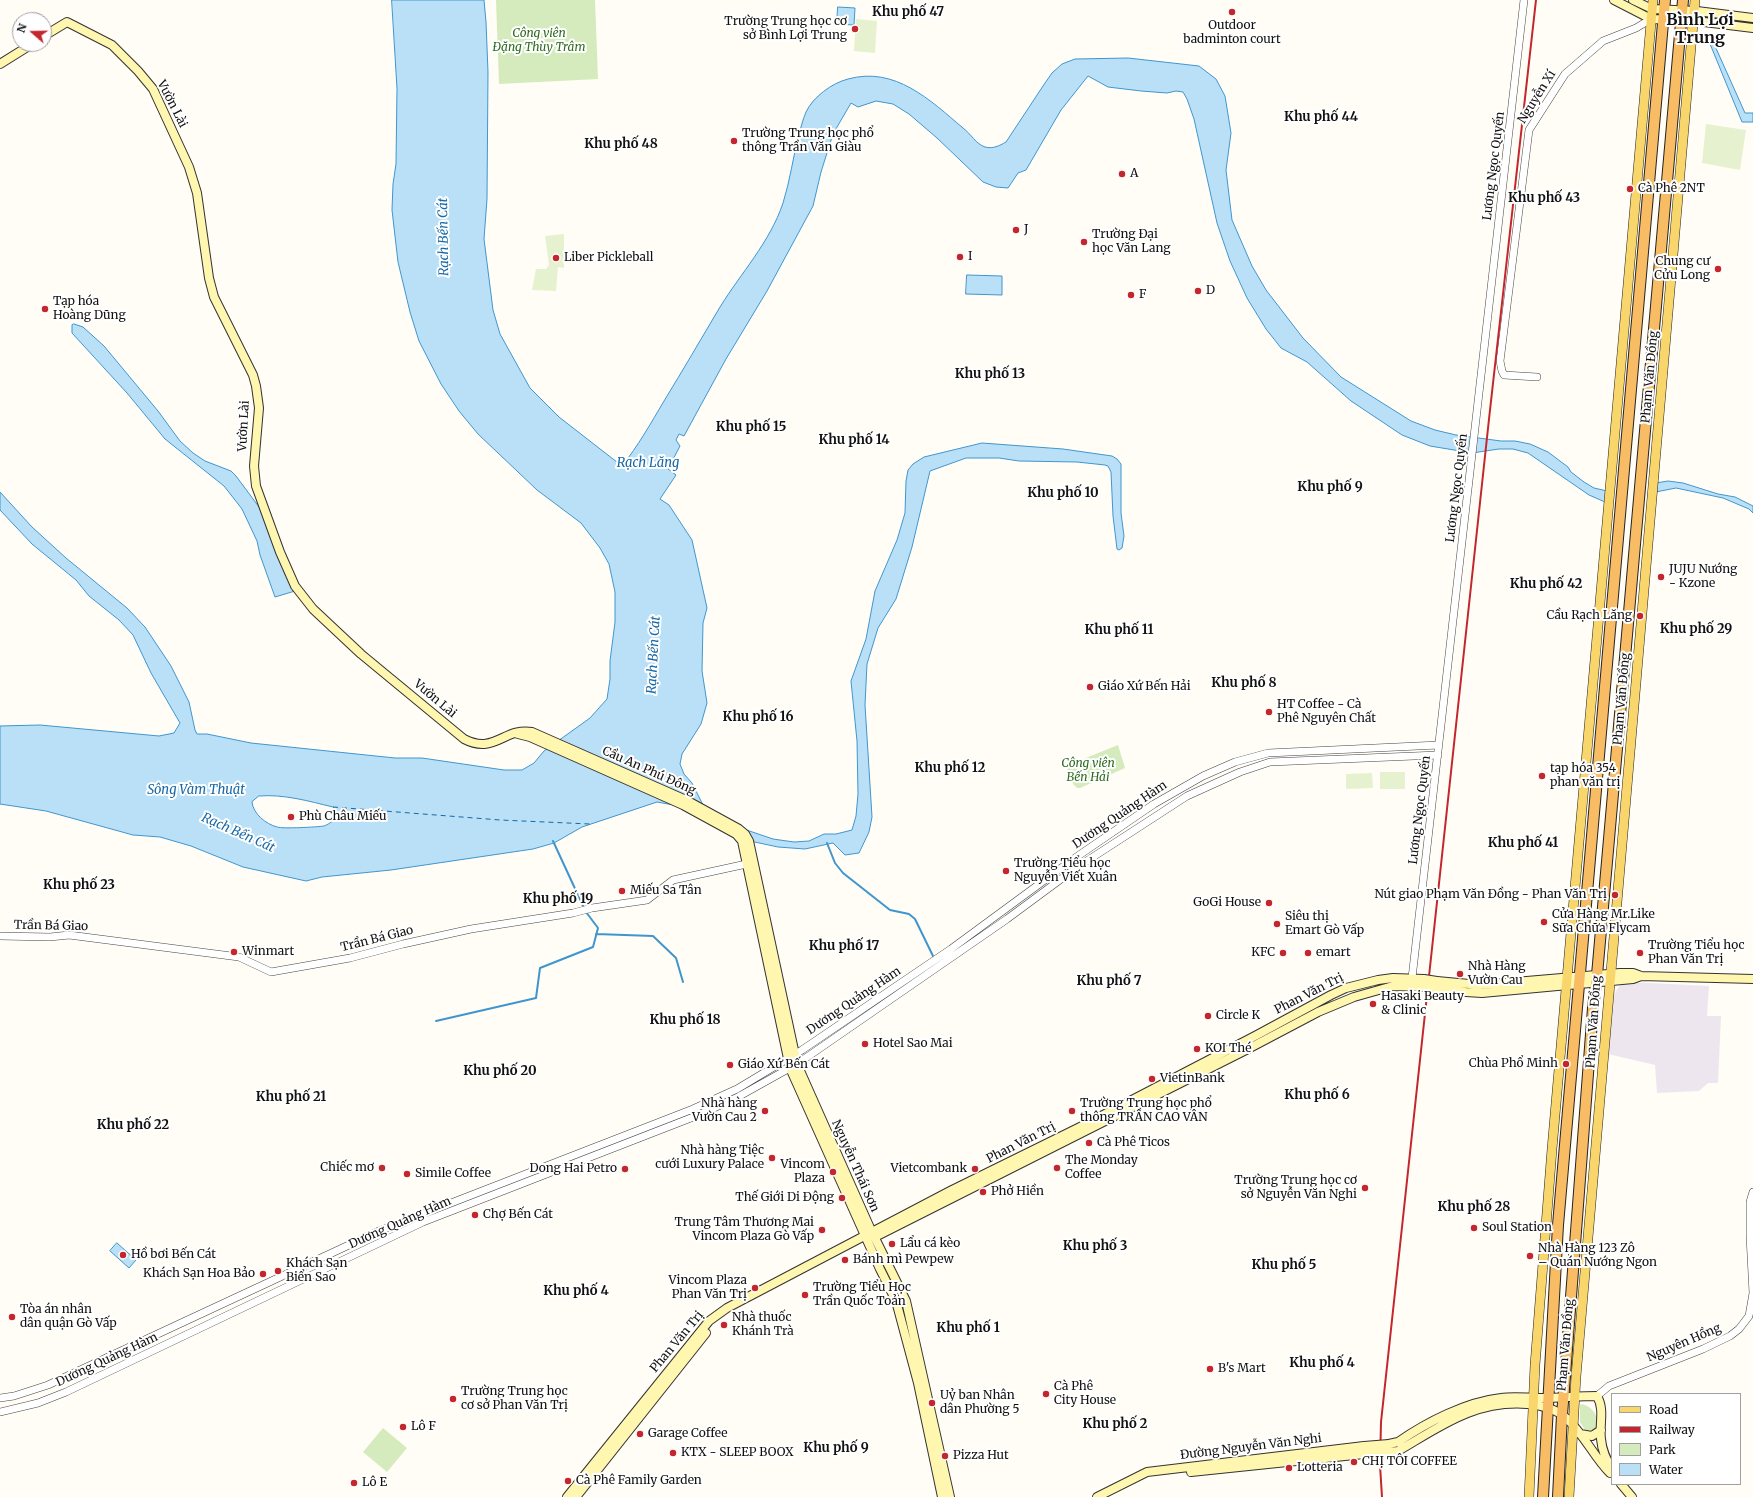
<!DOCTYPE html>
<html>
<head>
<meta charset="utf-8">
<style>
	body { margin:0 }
	#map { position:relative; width:1753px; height:1497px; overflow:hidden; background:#fffdf5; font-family:Merriweather,serif }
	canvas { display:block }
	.legend { position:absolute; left:1611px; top:1393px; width:130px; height:92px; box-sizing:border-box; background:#fff; border:1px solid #a0a0a0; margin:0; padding:5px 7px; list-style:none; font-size:12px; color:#111 }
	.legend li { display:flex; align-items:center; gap:8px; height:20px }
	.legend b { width:20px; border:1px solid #a0a0a0 }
	.north { position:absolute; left:12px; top:12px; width:40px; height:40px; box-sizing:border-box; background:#fff; border:1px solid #a0a0a0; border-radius:50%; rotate:290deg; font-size:11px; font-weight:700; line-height:16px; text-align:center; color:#111 }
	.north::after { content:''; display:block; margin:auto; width:14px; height:18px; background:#c4262e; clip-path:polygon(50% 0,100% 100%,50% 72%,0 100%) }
</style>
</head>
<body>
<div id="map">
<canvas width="1753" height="1497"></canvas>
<ul class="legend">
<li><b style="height:5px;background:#f9d66b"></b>Road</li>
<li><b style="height:5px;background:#c4262e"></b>Railway</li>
<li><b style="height:11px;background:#d5ebbd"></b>Park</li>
<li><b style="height:11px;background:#b9e0f7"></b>Water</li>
</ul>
<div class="north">N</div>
</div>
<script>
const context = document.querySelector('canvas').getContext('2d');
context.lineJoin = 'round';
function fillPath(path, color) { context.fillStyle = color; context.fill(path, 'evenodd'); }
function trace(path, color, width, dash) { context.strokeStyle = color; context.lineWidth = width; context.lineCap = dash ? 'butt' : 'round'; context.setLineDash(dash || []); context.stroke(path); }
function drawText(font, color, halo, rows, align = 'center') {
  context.font = font + ' Merriweather,serif'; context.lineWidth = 4; context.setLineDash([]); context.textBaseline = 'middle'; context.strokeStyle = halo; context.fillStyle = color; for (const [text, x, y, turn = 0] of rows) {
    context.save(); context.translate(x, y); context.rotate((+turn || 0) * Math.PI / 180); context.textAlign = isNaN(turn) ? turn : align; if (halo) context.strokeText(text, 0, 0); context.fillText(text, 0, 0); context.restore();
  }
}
fillPath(new Path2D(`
	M 1630,982 L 1709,986 L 1707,1016 L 1721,1016 L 1718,1083 L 1708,1083 L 1699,1091 L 1657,1093 L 1655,1065 L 1608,1054 L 1613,996 L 1620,985 Z`), '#eee6ef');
fillPath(new Path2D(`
	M 496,0 L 595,0 L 598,79 L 499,84 Z
	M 1118,745 L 1125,768 L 1080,788 L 1077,788 L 1073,784 L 1066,766 Z
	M 1582,1404 C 1600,1408 1604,1435 1585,1430 L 1580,1422 L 1580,1405 Z
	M 383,1428 L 407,1448 L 387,1472 L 363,1452 Z`), '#d5ebbd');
fillPath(new Path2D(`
	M 856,19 L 877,21 L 875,53 L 854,51 Z
	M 1706,124 L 1746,130 L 1740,170 L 1702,163 Z
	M 564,234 L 564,268 L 558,267 L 556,291 L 532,290 L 536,269 L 546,269 L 549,265 L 545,236 Z
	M 1380,772 L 1405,772 L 1405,789 L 1380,789 Z
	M 1372,773 L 1373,788 L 1346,789 L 1346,774 Z`), '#e6f2cf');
const water = new Path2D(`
	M 392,0 L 484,0 L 486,22 L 488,72 L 487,199 L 484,239 L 493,310 L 500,334 L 530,388 L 559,417 L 622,466 C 638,446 651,423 664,401 C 683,370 701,339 720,307 C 741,273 770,242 783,203 C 790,181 793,157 799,134 C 801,127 803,119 806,112 C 813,97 832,83 848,79 C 895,66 930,100 963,128 C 971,134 976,144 985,147 C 993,149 999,146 1006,142 L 1045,83 L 1052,73 L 1062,64 L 1075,59 L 1128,58 L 1199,66 L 1216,79 L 1225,96 L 1231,133 L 1226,170 L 1232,220 L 1252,266 L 1266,290 L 1303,338 L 1341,377 L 1411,421 L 1435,430 L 1456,435 L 1501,441 L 1515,441 L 1530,444 L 1548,452 L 1568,467 L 1571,472 L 1584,482 L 1594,488 L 1607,491 L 1668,481 L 1683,483 L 1718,494 L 1735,497 L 1753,506 L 1753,513 L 1749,509 L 1723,498 L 1676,488 L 1605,502 L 1589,495 L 1528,453 L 1513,449 L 1499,449 L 1472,453 L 1430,446 L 1402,435 L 1351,401 L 1307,362 L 1281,348 L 1266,329 L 1247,298 L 1230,261 L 1217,223 L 1194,119 L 1187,99 L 1183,92 L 1176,91 L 1167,93 L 1141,91 L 1108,87 L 1088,76 L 1061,110 L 1026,170 L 1018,173 L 1008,188 L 996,187 L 983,182 L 937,138 L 909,114 L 893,104 L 876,101 L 858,107 L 851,103 L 833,134 L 821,172 L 813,206 L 767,291 L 726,359 L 684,436 L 679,434 L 676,440 L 680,446 L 668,469 L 676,475 L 660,499 L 669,505 L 692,540 L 707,608 L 703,623 L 702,671 L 707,703 L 701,724 L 682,754 L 680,764 L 684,774 L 692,783 L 706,811 L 723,822 L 773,839 L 794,842 L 809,841 L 824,834 L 836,834 L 852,830 L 856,816 L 858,794 L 857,741 L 851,681 L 866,639 L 875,591 L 897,540 L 905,513 L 906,481 L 908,470 L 913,464 L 924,457 L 982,443 L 1063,449 L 1112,456 L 1117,459 L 1121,464 L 1121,513 L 1124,536 L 1122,548 L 1119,550 L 1117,549 L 1113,516 L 1111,472 L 1108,466 L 1105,465 L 1077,462 L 1019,461 L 999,458 L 966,458 L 930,471 L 912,547 L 896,599 L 878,628 L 867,664 L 865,705 L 872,817 L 869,832 L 859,853 L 845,855 L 833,843 L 805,849 L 778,847 L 736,838 L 679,806 L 657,802 L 582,827 L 554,843 L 533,849 L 391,870 L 322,877 L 306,881 L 243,867 L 191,846 L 160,837 L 133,835 L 46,811 L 0,804 L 0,726 L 40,725 L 159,736 L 174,733 L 180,723 L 151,673 L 133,635 L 119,620 L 89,596 L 76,580 L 32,544 L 0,510 L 0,492 L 32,527 L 66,558 L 127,608 L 145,627 L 171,666 L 189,702 L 195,730 L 197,734 L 207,734 L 251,743 L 395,758 L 422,758 L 504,770 L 522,770 L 534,763 L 544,751 L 590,718 L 607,699 L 610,679 L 610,661 L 615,622 L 615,592 L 609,564 L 600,548 L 581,523 L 537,490 L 478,434 L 459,411 L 441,384 L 419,341 L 410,312 L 398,262 L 392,210 L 393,184 L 396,164 L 397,89 ZM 259,796 C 284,794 308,801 333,807 C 343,814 332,823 324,826 C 317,827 283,829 277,827 C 266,824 253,814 252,802 Z
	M 838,7 L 855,8 L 854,25 L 837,24 Z
	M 1711,37 L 1745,113 L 1753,113 L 1753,122 L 1742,122 L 1708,39 Z
	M 967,275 L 1002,276 L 1002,295 L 966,294 Z
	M 74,324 L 83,327 L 104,346 L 158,411 L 180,441 L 193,453 L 205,461 L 231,471 L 236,476 L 259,507 L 266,520 L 285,574 L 295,591 L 275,597 L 260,555 L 257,541 L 242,509 L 224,486 L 165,439 L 127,393 L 72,333 L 72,325 Z
	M 117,1243 L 136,1260 L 129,1268 L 110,1251 Z`);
fillPath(water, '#b9e0f7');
trace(water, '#3f96cf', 1);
fillPath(new Path2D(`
	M 1656,480 L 1655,494 L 1606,504 L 1607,489 Z`), '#fffdf5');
trace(new Path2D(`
	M 553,841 L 584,908
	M 827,843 L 835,863 L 843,873 L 890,910 L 909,914 L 915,919 L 933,956
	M 596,934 L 653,936 L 676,958 L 683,982
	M 436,1021 L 536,998 L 540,968 L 593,947 L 598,928 L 586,912`), '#3f96cf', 2);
trace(new Path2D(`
	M 333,807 L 500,820 L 590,824`), '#1768a6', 1, [5, 4]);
const tertiary = new Path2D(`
	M 1537,377 L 1504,375 L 1502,371 L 1500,361 L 1529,130 L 1565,74 L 1603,41 L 1636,28 L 1651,19
	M 0,936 L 50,937 L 69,935 L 239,957 L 271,972 L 350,958 L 403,944 L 471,929 L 573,913 L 592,908 L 647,900 L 673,880 L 751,863
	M 1412,978 L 1524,0
	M 1597,1396 L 1609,1386 L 1703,1349 L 1730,1336 L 1739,1329 L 1749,1316 L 1753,1293 L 1750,1236 L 1750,1202 L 1753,1192
	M 0,1398 L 14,1396 L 48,1385 L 379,1231 L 693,1109 L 737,1089 L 802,1050 L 951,949 L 1072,860 L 1154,804 L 1203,776 L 1235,762 L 1268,753 L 1439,745
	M 0,1412 L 38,1403 L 66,1392 L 423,1222 L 696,1116 L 736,1098 L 797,1064 L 1007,919 L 1076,868 L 1187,796 L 1240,772 L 1270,762 L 1438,755`);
const secondary = new Path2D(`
	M 1614,0 L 1651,19 L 1696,21 L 1753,28
	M 1633,0 L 1652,9 L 1697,11 L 1753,18
	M 44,36 L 67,22 L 112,45 L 138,71 L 153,89 L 189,167 L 197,193 L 209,278 L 214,297 L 253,375 L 256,386 L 259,408 L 254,466 L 256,486 L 280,552 L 295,586 L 313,609 L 361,654 L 464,739 C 495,755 504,727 532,732 L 686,800 L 739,829 L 745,834 L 749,841 L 797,1064 L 870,1228 L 906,1301 L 950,1497
	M 0,64 L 32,44
	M 518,734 L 530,737 L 683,805 L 736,834 L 742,841 L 790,1068 L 880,1269 L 896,1301 L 918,1383 L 942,1497
	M 1437,981 L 1480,985 L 1620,973 L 1633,973 L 1641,976 L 1753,979
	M 1435,988 L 1466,992 L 1482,993 L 1633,979 L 1641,976
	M 879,1235 L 1246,1050 L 1318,1012 L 1354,997 L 1393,986 L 1423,987
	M 1580,1434 L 1592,1436 L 1601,1430
	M 1389,1444 L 1398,1442 C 1427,1422 1466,1402 1501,1398 C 1514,1396 1528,1398 1541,1398 C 1560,1398 1578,1396 1597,1396 C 1605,1410 1599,1424 1601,1439 C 1602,1451 1606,1459 1612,1469
	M 1390,1452 L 1398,1451 C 1441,1426 1475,1400 1527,1404 C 1540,1405 1556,1409 1566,1418 C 1584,1434 1594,1457 1610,1473
	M 1191,1472 L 1364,1454
	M 1621,1484 L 1632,1497
	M 567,1497 L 709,1321 L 727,1308 L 952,1190 L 1078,1128 L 1255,1036 L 1331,995 L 1346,988 L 1378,980 L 1393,978 L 1424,979
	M 576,1497 L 706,1333
	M 1097,1497 L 1147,1472 L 1364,1446`);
const primary = new Path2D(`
	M 1529,1497 L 1535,1365 L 1552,1149 L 1653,0
	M 1569,1497 L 1576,1376 L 1695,0`);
const trunk = new Path2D(`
	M 1543,1497 L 1558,1225 L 1665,0
	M 1558,1497 L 1562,1415 L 1593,1008 L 1597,975 L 1683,0`);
trace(tertiary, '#444', 8);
trace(secondary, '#333', 10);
trace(primary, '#222', 10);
trace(trunk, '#222', 12);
trace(tertiary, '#fff', 7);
trace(secondary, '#fff6b0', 8);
trace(primary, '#f9d66b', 9);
trace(trunk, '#f7bc64', 10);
trace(new Path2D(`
	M 1382,1497 L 1380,1465 L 1381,1422 L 1489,419 L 1536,0`), '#c4262e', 2);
const secondaryBridge = new Path2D(`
	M 1424,979 L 1437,981
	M 1423,987 L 1435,988
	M 1364,1446 L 1389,1444
	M 1364,1454 L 1390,1452`);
trace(secondaryBridge, '#333', 10, []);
trace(secondaryBridge, '#fff6b0', 8);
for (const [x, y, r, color] of [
	[1232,12,4,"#c4262e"],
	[855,29,4,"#c4262e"],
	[734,141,4,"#c4262e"],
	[1122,174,4,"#c4262e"],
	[1630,189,4,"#c4262e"],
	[1016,230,4,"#c4262e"],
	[1084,242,4,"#c4262e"],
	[960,257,4,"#c4262e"],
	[556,258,4,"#c4262e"],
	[1718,269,4,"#c4262e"],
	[1198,291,4,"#c4262e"],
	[1131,295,4,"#c4262e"],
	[45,309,4,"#c4262e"],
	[1661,577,4,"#c4262e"],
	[1640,616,4,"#c4262e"],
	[1090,687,4,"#c4262e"],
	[1269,712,4,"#c4262e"],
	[1542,776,4,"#c4262e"],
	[291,817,4,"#c4262e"],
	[1006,871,4,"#c4262e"],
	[622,891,4,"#c4262e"],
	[1615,895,4,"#c4262e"],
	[1269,903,4,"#c4262e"],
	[1544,922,4,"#c4262e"],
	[1277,924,4,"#c4262e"],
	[234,952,4,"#c4262e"],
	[1283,953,4,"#c4262e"],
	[1308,953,4,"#c4262e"],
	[1640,953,4,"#c4262e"],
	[1460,974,4,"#c4262e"],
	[1373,1004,4,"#c4262e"],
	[1208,1016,4,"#c4262e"],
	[865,1044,4,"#c4262e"],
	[1197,1049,4,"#c4262e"],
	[1566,1064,4,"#c4262e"],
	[730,1065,4,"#c4262e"],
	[1152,1079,4,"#c4262e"],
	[765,1111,4,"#c4262e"],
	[1072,1111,4,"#c4262e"],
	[1089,1143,4,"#c4262e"],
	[772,1158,4,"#c4262e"],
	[382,1168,4,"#c4262e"],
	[1057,1168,4,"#c4262e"],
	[625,1169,4,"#c4262e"],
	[975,1169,4,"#c4262e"],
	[833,1172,4,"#c4262e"],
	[407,1174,4,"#c4262e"],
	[1365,1188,4,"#c4262e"],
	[983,1192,4,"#c4262e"],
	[842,1198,4,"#c4262e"],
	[475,1215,4,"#c4262e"],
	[1474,1228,4,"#c4262e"],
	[822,1230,4,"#c4262e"],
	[892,1244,4,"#c4262e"],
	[123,1255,4,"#c4262e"],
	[1530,1256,4,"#c4262e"],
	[845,1260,4,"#c4262e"],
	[278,1271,4,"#c4262e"],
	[263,1274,4,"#c4262e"],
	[755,1288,4,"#c4262e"],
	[805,1295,4,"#c4262e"],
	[12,1317,4,"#c4262e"],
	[724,1325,4,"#c4262e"],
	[1210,1369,4,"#c4262e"],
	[1046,1394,4,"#c4262e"],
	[453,1399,4,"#c4262e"],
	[932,1403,4,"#c4262e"],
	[403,1427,4,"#c4262e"],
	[640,1434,4,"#c4262e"],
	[673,1453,4,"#c4262e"],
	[945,1456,4,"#c4262e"],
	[1354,1462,4,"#c4262e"],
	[1289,1468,4,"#c4262e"],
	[568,1481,4,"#c4262e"],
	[354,1483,4,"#c4262e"]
]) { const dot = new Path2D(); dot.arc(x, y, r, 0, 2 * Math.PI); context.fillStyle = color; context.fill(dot); trace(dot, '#fff', 1.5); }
drawText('12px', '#111', '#fff', [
	["Trường Trung học cơ",847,22,"right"],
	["sở Bình Lợi Trung",847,36,"right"],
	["Outdoor",1232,26,"center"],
	["badminton court",1232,40,"center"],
	["Trường Trung học phổ",742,134],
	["thông Trần Văn Giàu",742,148],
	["A",1130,174],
	["Cà Phê 2NT",1638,189],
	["J",1024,230],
	["Trường Đại",1092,235],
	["học Văn Lang",1092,249],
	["I",968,257],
	["Liber Pickleball",564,258],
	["Chung cư",1710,262,"right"],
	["Cửu Long",1710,276,"right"],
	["D",1206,291],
	["F",1139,295],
	["Tạp hóa",53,302],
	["Hoàng Dũng",53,316],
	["JUJU Nướng",1669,570],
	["- Kzone",1669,584],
	["Cầu Rạch Lăng",1632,616,"right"],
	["Giáo Xứ Bến Hải",1098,687],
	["HT Coffee - Cà",1277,705],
	["Phê Nguyên Chất",1277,719],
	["tạp hóa 354",1550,769],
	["phan văn trị",1550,783],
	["Phù Châu Miếu",299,817],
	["Trường Tiểu học",1014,864],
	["Nguyễn Viết Xuân",1014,878],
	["Miếu Sa Tân",630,891],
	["Nút giao Phạm Văn Đồng - Phan Văn Trị",1607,895,"right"],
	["GoGi House",1261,903,"right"],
	["Cửa Hàng Mr.Like",1552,915],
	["Sữa Chữa Flycam",1552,929],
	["Siêu thị",1285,917],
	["Emart Gò Vấp",1285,931],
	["Trường Tiểu học",1648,946],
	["Phan Văn Trị",1648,960],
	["Winmart",242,952],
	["KFC",1275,953,"right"],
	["emart",1316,953],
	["Nhà Hàng",1468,967],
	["Vườn Cau",1468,981],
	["Hasaki Beauty",1381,997],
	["& Clinic",1381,1011],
	["Circle K",1216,1016],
	["Hotel Sao Mai",873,1044],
	["KOI Thé",1205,1049],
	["Chùa Phổ Minh",1558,1064,"right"],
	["Giáo Xứ Bến Cát",738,1065],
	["VietinBank",1160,1079],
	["Nhà hàng",757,1104,"right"],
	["Vườn Cau 2",757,1118,"right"],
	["Trường Trung học phổ",1080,1104],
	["thông TRẦN CAO VÂN",1080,1118],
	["Cà Phê Ticos",1097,1143],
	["Nhà hàng Tiệc",764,1151,"right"],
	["cưới Luxury Palace",764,1165,"right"],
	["The Monday",1065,1161],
	["Coffee",1065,1175],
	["Vincom",825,1165,"right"],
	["Plaza",825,1179,"right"],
	["Chiếc mơ",374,1168,"right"],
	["Dong Hai Petro",617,1169,"right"],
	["Vietcombank",967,1169,"right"],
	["Simile Coffee",415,1174],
	["Trường Trung học cơ",1357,1181,"right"],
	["sở Nguyễn Văn Nghi",1357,1195,"right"],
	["Phở Hiền",991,1192],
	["Thế Giới Di Động",834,1198,"right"],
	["Chợ Bến Cát",483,1215],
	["Trung Tâm Thương Mại",814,1223,"right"],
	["Vincom Plaza Gò Vấp",814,1237,"right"],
	["Soul Station",1482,1228],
	["Lẩu cá kèo",900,1244],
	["Nhà Hàng 123 Zô",1538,1249],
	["– Quán Nướng Ngon",1538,1263],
	["Hồ bơi Bến Cát",131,1255],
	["Bánh mì Pewpew",853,1260],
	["Khách Sạn",286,1264],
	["Biển Sao",286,1278],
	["Khách Sạn Hoa Bảo",255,1274,"right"],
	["Vincom Plaza",747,1281,"right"],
	["Phan Văn Trị",747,1295,"right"],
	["Trường Tiểu Học",813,1288],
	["Trần Quốc Toản",813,1302],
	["Tòa án nhân",20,1310],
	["dân quận Gò Vấp",20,1324],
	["Nhà thuốc",732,1318],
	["Khánh Trà",732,1332],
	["B's Mart",1218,1369],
	["Cà Phê",1054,1387],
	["City House",1054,1401],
	["Trường Trung học",461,1392],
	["cơ sở Phan Văn Trị",461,1406],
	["Uỷ ban Nhân",940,1396],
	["dân Phường 5",940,1410],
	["Lô F",411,1427],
	["Garage Coffee",648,1434],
	["KTX - SLEEP BOOX",681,1453],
	["Pizza Hut",953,1456],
	["CHỊ TÔI COFFEE",1362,1462],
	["Lotteria",1297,1468],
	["Cà Phê Family Garden",576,1481],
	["Lô E",362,1483]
], 'left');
drawText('italic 12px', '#2f6b1f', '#fff', [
	["Công viên",539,34],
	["Đặng Thùy Trâm",539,48],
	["Công viên",1088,764],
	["Bến Hải",1088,778]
]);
drawText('12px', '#111', '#fff', [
	["Nguyễn Xí",1537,97,-58],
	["Vườn Lài",172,104,63],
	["Lương Ngọc Quyến",1494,166,-83],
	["Phạm Văn Đồng",1650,377,-85],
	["Vườn Lài",244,426,-87],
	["Lương Ngọc Quyến",1457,488,-83],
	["Vườn Lài",435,699,40],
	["Phạm Văn Đồng",1622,699,-85],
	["Cầu An Phú Đông",649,771,24],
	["Lương Ngọc Quyến",1420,810,-83],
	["Dương Quảng Hàm",1120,815,-34],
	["Trần Bá Giao",51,926,1],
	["Trần Bá Giao",377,939,-14],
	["Phan Văn Trị",1309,994,-27],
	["Dương Quảng Hàm",854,1001,-34],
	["Phạm Văn Đồng",1594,1022,-86],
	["Phan Văn Trị",1021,1143,-27],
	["Nguyễn Thái Sơn",855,1166,66],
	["Dương Quảng Hàm",400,1223,-24],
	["Phan Văn Trị",677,1342,-50],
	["Nguyên Hồng",1684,1343,-23],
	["Phạm Văn Đồng",1566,1345,-85],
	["Dương Quảng Hàm",107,1360,-25],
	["Đường Nguyễn Văn Nghi",1251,1447,-7]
]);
drawText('bold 13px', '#111', '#fff', [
	["Khu phố 47",908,12],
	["Khu phố 44",1321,117],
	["Khu phố 48",621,144],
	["Khu phố 43",1544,198],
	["Khu phố 13",990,374],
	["Khu phố 15",751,427],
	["Khu phố 14",854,440],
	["Khu phố 9",1330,487],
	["Khu phố 10",1063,493],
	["Khu phố 42",1546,584],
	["Khu phố 29",1696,629],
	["Khu phố 11",1119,630],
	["Khu phố 8",1244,683],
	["Khu phố 16",758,717],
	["Khu phố 12",950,768],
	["Khu phố 41",1523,843],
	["Khu phố 23",79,885],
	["Khu phố 19",558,899],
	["Khu phố 17",844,946],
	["Khu phố 7",1109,981],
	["Khu phố 18",685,1020],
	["Khu phố 20",500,1071],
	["Khu phố 6",1317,1095],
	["Khu phố 21",291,1097],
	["Khu phố 22",133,1125],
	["Khu phố 28",1474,1207],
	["Khu phố 3",1095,1246],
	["Khu phố 5",1284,1265],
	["Khu phố 4",576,1291],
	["Khu phố 1",968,1328],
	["Khu phố 4",1322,1363],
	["Khu phố 2",1115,1424],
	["Khu phố 9",836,1448]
]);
drawText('italic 13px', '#1768a6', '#fff', [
	["Rạch Bến Cát",444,237,-91],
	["Rạch Lăng",648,463],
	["Rạch Bến Cát",654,655,-87],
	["Sông Vàm Thuật",196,790],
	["Rạch Bến Cát",238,833,24]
]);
drawText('bold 16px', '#111', '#fff', [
	["Bình Lợi",1700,20],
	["Trung",1700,38]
]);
</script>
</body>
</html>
